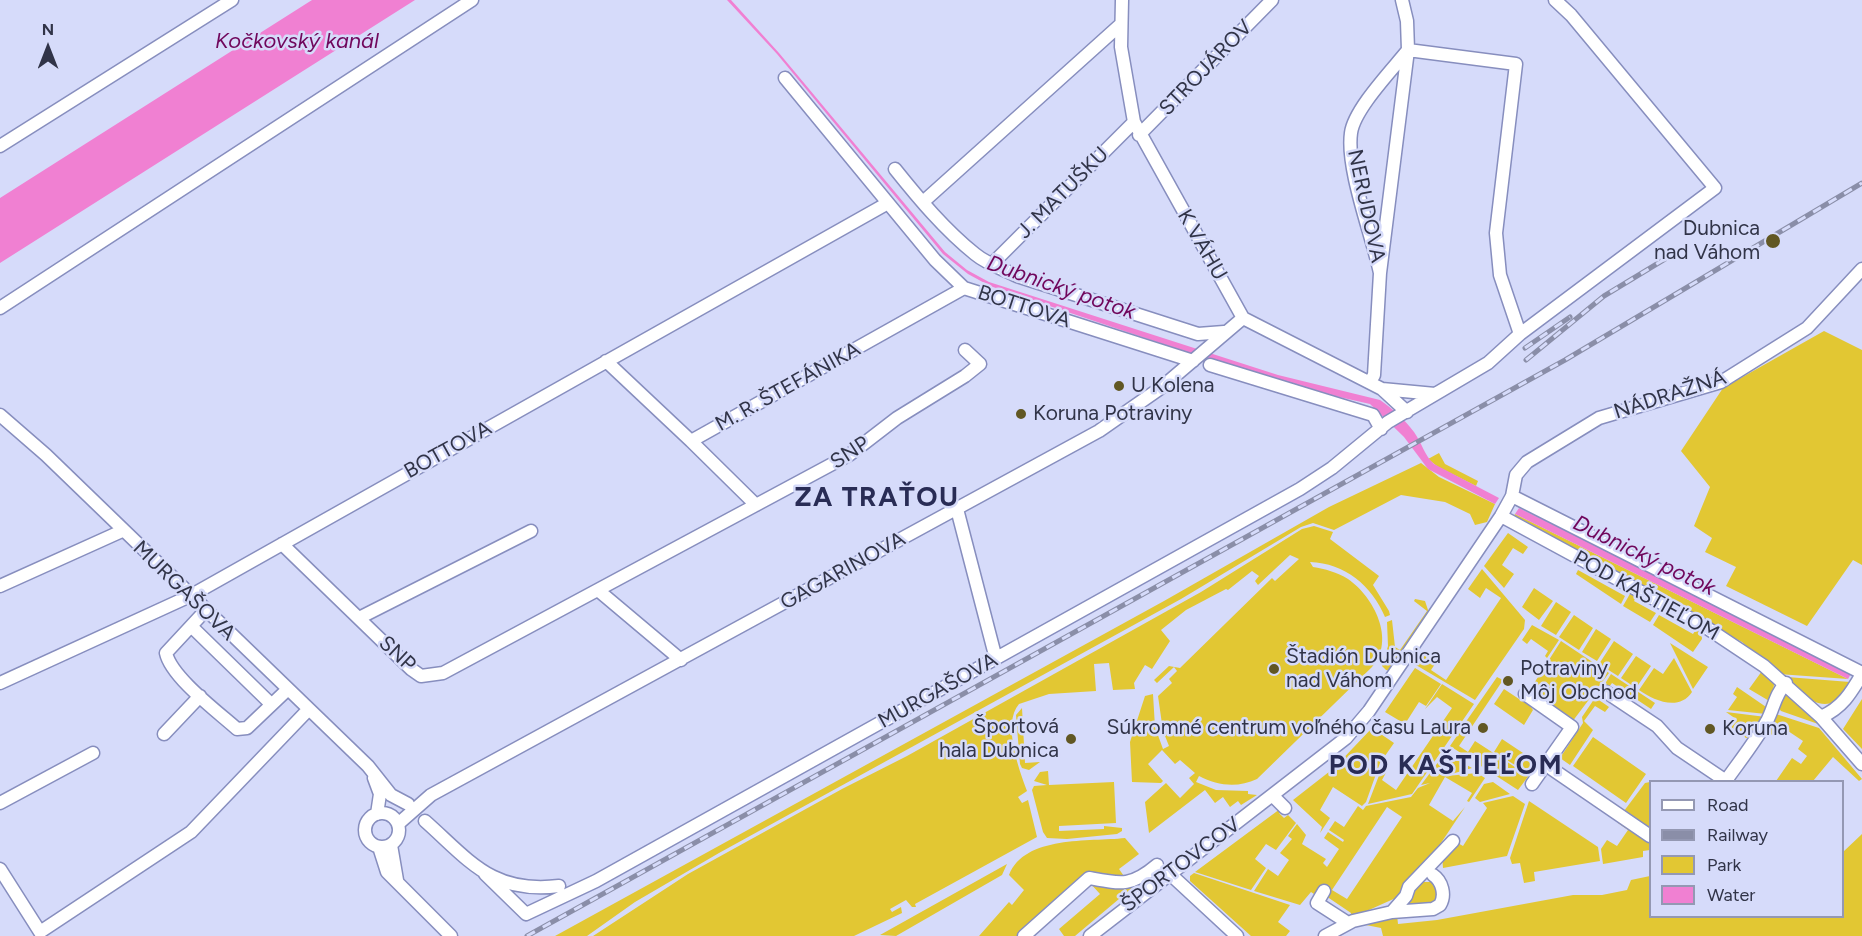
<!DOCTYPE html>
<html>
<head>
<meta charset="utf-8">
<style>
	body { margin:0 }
	#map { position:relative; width:1862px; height:936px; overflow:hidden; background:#d6dbfa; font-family:Figtree,sans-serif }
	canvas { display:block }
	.legend { position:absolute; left:1649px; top:780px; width:195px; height:138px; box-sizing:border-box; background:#d6dbfa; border:2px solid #9498b3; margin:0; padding:8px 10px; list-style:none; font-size:18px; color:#313448 }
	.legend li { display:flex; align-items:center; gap:12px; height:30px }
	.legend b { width:30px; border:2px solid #9498b3 }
	.north { position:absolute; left:18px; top:18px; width:60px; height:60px; -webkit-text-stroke:4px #d6dbfa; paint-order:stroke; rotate:0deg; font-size:16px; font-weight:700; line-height:24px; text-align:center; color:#313448 }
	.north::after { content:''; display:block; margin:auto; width:21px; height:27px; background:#313448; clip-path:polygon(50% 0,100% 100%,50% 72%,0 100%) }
</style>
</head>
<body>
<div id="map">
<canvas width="1862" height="936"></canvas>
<ul class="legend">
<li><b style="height:8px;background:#fff"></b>Road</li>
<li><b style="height:8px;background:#8a8ea8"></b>Railway</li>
<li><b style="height:16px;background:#e2c733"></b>Park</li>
<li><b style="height:16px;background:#f080d2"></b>Water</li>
</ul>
<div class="north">N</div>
</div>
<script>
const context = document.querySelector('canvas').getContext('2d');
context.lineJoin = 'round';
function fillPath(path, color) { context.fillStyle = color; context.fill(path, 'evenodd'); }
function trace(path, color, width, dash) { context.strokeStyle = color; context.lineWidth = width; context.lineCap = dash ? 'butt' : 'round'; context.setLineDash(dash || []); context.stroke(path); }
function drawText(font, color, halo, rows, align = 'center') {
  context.font = font + ' Figtree,sans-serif'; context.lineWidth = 5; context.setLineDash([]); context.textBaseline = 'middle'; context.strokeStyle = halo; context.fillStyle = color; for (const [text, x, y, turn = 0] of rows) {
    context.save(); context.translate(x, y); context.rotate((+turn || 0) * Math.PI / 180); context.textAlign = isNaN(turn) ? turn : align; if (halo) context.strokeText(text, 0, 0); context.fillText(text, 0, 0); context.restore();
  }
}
fillPath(new Path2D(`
	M 1824,331 L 1862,350 L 1862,565 L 1853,560 L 1807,626 L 1726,586 L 1736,567 L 1705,552 L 1712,538 L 1694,526 L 1710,487 L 1681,451 L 1723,388 Z
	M 1439,453 L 1445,464 L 1478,481 L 1476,486 L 1438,467 L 1428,459 Z
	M 1421,463 L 1439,477 L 1495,504 L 1487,522 L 1475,525 L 1470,514 L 1445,502 L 1401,495 L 1334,530 L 1313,523 L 1301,527 L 1181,599 L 719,853 L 635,902 L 587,936 L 555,936 L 1164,601 L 1329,507 Z
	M 1515,514 L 1848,679 L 1778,674 L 1742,642 L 1513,518 Z
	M 1314,526 L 1333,532 L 1330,539 L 1379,576 L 1373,585 L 1389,611 L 1390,615 L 1385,617 C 1372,586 1345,563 1310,562 L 1313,567 C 1325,569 1337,572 1348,579 C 1374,597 1396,640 1372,667 L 1257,779 C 1238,788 1218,786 1199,776 L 1196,782 L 1216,790 L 1248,791 L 1248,794 L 1257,795 L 1241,805 L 1238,801 L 1230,807 L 1223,797 L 1215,803 L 1205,790 L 1149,833 L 1145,802 L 1166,783 L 1180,798 L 1194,784 L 1189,778 L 1195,773 L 1180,760 L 1175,764 L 1162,750 L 1148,764 L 1163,781 L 1161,783 L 1132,782 L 1130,742 L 1145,696 L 1153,694 L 1155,727 L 1163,749 L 1169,746 L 1163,731 L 1158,696 L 1172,683 L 1169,679 L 1177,671 L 1174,667 L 1157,683 L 1154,680 L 1169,666 L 1180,668 L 1272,578 L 1275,581 L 1299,559 L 1290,555 L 1258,585 L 1255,581 L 1259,576 L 1252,571 L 1228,590 L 1226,589 L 1186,610 L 1161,630 L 1170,641 L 1152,669 L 1145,665 L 1134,683 L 1135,689 L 1113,690 L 1109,663 L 1094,664 L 1096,691 L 1049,694 L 1019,704 C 1002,724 1019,769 1027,791 L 1018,797 L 1022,803 L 1028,800 L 1037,837 L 915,904 L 916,907 L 912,907 L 906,900 L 890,909 L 892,912 L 901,907 L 902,913 L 854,936 L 593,936 L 688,874 L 842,789 L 907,756 L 1201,592 L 1302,529 Z
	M 1508,533 L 1528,547 L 1523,554 L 1513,548 L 1502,565 L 1514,574 L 1504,588 L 1484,566 Z
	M 1482,569 L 1525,620 L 1524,629 L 1475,700 L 1416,665 L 1424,652 L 1437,661 L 1431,670 L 1446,680 L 1501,598 L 1486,588 L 1480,598 L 1468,589 Z
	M 1578,570 L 1625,596 L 1621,604 L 1576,574 Z
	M 1534,588 L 1553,601 L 1539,620 L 1522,607 Z
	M 1631,592 L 1637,595 L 1634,601 L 1656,613 L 1650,622 L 1623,606 Z
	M 1415,599 L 1425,601 L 1429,613 L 1391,671 L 1386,670 L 1382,666 L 1388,646 L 1387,622 L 1392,620 L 1395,647 L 1400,650 L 1427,611 L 1414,601 Z
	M 1556,602 L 1571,612 L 1556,635 L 1541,626 Z
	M 1574,615 L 1593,628 L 1579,650 L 1559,637 Z
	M 1659,615 L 1693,634 L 1697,628 L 1701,629 L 1702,639 L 1693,652 L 1653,625 Z
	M 1532,625 L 1559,640 L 1547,658 L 1545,656 L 1548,651 L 1531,639 L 1527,644 L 1522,640 Z
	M 1596,629 L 1611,639 L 1597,661 L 1582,652 Z
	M 1561,641 L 1609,673 L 1572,722 L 1533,693 L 1531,688 Z
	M 1614,641 L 1633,654 L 1618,676 L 1599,664 Z
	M 1670,643 L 1708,667 L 1693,689 Z
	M 1636,656 L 1651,666 L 1636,688 L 1621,678 Z
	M 1674,658 L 1692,692 C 1679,712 1653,700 1639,690 L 1654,668 L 1663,674 Z
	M 1415,668 L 1441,684 L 1426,706 L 1419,702 L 1405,724 L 1385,712 Z
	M 1762,671 L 1775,679 L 1771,702 L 1749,689 Z
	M 1611,674 L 1655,703 L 1651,709 L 1612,683 L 1607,690 L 1603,687 Z
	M 1497,677 L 1503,680 L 1471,728 L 1465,723 Z
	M 1787,677 L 1850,682 L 1835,702 C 1813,710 1801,691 1787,677 Z
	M 1442,684 L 1474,704 L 1412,794 L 1368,804 L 1383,765 L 1388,769 L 1382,780 L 1396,790 L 1452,708 L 1437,697 L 1425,709 Z
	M 1737,687 L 1769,709 L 1766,714 L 1728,710 L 1737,697 L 1733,694 Z
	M 1504,689 L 1522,701 L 1524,698 L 1533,710 L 1524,725 L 1494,704 Z
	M 1601,689 L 1605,692 L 1599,700 L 1609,707 L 1605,712 L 1595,706 L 1584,721 L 1593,730 L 1570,765 L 1560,758 L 1583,723 L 1582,717 Z
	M 1785,691 L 1821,725 L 1781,711 L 1777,706 Z
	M 1862,699 L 1862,749 L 1843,729 Z
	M 1022,708 L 1025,763 L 1040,762 L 1029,770 L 1022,768 L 1020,764 L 1016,715 Z
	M 1726,712 L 1766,717 L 1752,737 L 1746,738 L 1731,727 L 1736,719 Z
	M 1776,714 L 1819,728 L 1862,779 L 1859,781 L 1833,757 L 1813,781 L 1776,781 L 1792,758 L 1801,764 L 1807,756 L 1798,749 L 1803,741 L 1779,725 L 1772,735 L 1766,730 Z
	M 1463,727 L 1469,731 L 1459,746 L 1468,752 L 1475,741 L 1518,769 L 1525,759 L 1536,766 L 1518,790 L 1450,746 Z
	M 1372,728 L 1394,743 L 1380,763 L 1366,802 L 1362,806 L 1333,787 L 1320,810 L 1330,818 L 1320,833 L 1322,827 L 1293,800 L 1334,768 Z
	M 1593,737 L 1646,774 L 1626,803 L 1573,766 Z
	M 1502,739 L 1526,755 L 1518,767 L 1494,752 Z
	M 1445,753 L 1472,768 L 1448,775 L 1447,776 L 1477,773 L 1485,778 L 1469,802 L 1467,801 L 1472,793 L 1445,777 L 1429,805 L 1453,821 L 1465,807 L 1437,849 L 1398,897 L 1351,918 L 1351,913 L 1323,894 L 1320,898 L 1311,892 L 1300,905 L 1254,891 L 1268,869 L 1278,876 L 1289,860 L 1280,853 L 1292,839 L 1288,836 L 1297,824 L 1306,835 L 1302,844 L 1326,859 L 1323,863 L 1327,867 L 1339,849 L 1324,838 L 1328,832 L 1343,842 L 1344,840 L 1329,830 L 1335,821 L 1344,827 L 1358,806 L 1363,810 L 1366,806 L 1411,797 L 1418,788 L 1430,783 L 1421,785 ZM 1387,807 L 1402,817 L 1347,899 L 1332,890 Z
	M 1048,771 L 1049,785 L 1114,782 L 1116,823 L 1059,826 L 1059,831 L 1104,829 L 1104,826 L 1122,828 L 1122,831 L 1117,834 L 1067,839 L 1047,838 L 1043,832 L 1032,790 L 1034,786 L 1047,785 L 1034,781 L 1040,772 Z
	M 1493,782 L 1510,794 L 1480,802 L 1475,798 L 1484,784 Z
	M 1650,782 L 1650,835 L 1624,811 L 1645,783 Z
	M 1513,796 L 1525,804 L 1507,856 L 1443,868 L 1442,855 L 1456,842 L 1463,846 L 1487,808 L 1483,803 Z
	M 1529,801 L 1598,847 L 1600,861 L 1534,872 L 1535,881 L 1524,883 L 1520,863 L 1512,864 L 1510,858 Z
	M 1280,809 L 1279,813 L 1284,818 L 1288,815 L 1296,823 L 1276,850 L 1266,844 L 1255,859 L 1266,868 L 1251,890 L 1195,872 Z
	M 1621,819 L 1650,838 L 1650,850 L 1643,851 L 1643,857 L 1603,864 L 1601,849 L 1607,840 L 1617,846 L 1628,830 L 1618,823 Z
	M 1862,834 L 1862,936 L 1383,936 L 1381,928 L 1361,924 L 1397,915 L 1398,924 L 1437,920 L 1573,895 L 1602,895 L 1627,890 L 1631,880 L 1650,876 L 1650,916 L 1842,916 L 1843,852 Z
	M 1125,838 L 1139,854 L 1119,869 L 1128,882 L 1091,875 L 1087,871 L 1017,936 L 979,936 L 1009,902 L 1012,905 L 1024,890 L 1009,875 C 1025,835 1089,842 1125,838 Z
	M 1007,864 L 1002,875 L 896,936 L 880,935 Z
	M 1194,873 L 1290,905 L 1278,922 L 1290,931 L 1286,936 L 1251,936 L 1190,881 L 1190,876 Z
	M 1089,882 L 1130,885 L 1132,888 L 1075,936 L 1064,936 L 1059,929 L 1100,894 Z
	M 1421,882 L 1432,882 L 1437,887 L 1438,899 L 1433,902 L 1403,906 Z`), '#e2c733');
fillPath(new Path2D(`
	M 312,0 L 415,0 L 0,263 L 0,198 Z
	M 727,0 L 731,0 L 779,53 L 945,252 L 967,270 L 989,282 L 1278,375 L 1380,400 C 1392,408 1405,420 1414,432 C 1422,443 1424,455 1434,464 L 1499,498 L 1495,504 L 1428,469 L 1404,437 L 1370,404 L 1282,384 L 990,286 L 968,274 L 943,254 L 777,54 Z
	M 1519,508 L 1852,672 L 1848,679 L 1515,514 Z`), '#f080d2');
const minor = new Path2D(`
	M 1122,0 L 1121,47 L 1134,122 L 1243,318 L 1382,389 L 1407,412
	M 785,78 L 935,260 L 964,288 L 1193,361
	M 1139,135 L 1272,0
	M 0,146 L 232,0
	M 895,169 C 919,199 945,230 975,254 C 987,264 1003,269 1017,276 L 1198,334 L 1224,332
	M 923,202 L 1120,25
	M 992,264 L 1134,122
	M 1380,273 C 1372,235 1346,169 1351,133 C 1354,109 1393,69 1408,50 L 1516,64 L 1496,233 L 1500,275 L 1520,334
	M 0,308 L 472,0
	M 606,361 L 691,441
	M 1210,365 L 1373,415 L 1381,429
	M 1370,382 L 1374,375 L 1380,273 L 1408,50 L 1407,21 L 1402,0
	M 1382,389 L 1435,394
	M 0,415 L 46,455 L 368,766 L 391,795 L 408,804
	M 1512,496 L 1862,673
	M 756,505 L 691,441 L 964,288
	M 957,509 L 996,659
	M 1501,516 L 1704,626 L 1764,666 L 1821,717 L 1862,764
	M 282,544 L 411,669 L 421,676 L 443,673 L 849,455 L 897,418 L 965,376 L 980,364 L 965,350
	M 0,586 L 122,531
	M 599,591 L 681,660
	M 205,611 L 166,653 C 171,677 218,712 237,729 L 247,728 L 287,690
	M 359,618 L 531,531
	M 192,627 L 271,704
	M 0,683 L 190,596 L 888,203
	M 1606,692 L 1657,726 L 1677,748 L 1726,781
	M 1525,694 L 1572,727 L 1532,784
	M 1821,717 C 1842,708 1851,693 1862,674
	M 164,734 L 200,696
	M 1547,762 L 1552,769 L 1650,836
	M 374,778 L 380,794 L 377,814
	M 1725,782 C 1739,762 1755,742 1767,721 C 1774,708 1775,694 1786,683
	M 1273,796 L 1285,808
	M 0,803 L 93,753
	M365 830a17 17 0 1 1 34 0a17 17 0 1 1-34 0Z
	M 425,821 C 470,861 492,894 559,886
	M 398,824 L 431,795 L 1099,431 L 1162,387 L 1243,318
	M 391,845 L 397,880
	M 379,847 L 387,872 L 451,936
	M 0,869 L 40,932 L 191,832 L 308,710
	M 1169,873 L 1237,936
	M 485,874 L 526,914 L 596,881 L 1300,489 L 1332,468 L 1388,422 L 1488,363 L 1520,334 L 1715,188 L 1571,15 L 1555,0
	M 1324,891 L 1317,903 L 1348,923
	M 1392,912 L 1433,909 L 1440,905 C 1446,895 1442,881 1433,875
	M 1024,936 L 1089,878 C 1121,884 1131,887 1157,865
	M 1090,936 L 1346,738 L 1369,711 L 1501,516 L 1512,496 L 1516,475 L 1527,462 L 1599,418 L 1721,382 L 1807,328 L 1862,269
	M 1325,936 L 1353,921 L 1392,912 L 1406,896 L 1409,887 L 1453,841`);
trace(minor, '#878ebe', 15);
trace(minor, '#fff', 12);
const rail = new Path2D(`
	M 1525,348 L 1570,317
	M 1526,360 L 1604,296 L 1665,259
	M 527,936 L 1565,360 L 1862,183`);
trace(rail, '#8a8ea8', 5);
trace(rail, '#d6dbfa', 3, [9]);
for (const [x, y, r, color] of [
	[1773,241,8,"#615723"],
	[1119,386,6,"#615723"],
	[1021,414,6,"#615723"],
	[1274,669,6,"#615723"],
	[1508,681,6,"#615723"],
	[1483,728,6,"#615723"],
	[1710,729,6,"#615723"],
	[1071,739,6,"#615723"]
]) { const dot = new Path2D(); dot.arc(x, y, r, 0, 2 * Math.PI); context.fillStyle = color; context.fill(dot); trace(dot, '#d6dbfa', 2); }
drawText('21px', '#313448', '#d6dbfa', [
	["STROJÁROV",1206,68,-46],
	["J. MATUŠKU",1063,193,-45],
	["NERUDOVA",1366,206,78],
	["K VÁHU",1202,245,60],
	["BOTTOVA",1024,307,18],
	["M. R. ŠTEFÁNIKA",788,387,-29],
	["NÁDRAŽNÁ",1670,395,-18],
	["BOTTOVA",448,450,-29],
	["SNP",850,453,-33],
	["GAGARINOVA",843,571,-29],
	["MURGAŠOVA",184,591,44],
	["POD KAŠTIEĽOM",1646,596,29],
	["SNP",397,654,43],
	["MURGAŠOVA",938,691,-29],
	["ŠPORTOVCOV",1181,865,-37]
]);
drawText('21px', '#313448', '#d6dbfa', [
	["Dubnica",1760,229,"right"],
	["nad Váhom",1760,253,"right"],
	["U Kolena",1131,386],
	["Koruna Potraviny",1033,414],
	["Štadión Dubnica",1286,657],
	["nad Váhom",1286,681],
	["Potraviny",1520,669],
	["Môj Obchod",1520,693],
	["Športová",1059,727,"right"],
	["hala Dubnica",1059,751,"right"],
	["Súkromné centrum voľného času Laura",1471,728,"right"],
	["Koruna",1722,729]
], 'left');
drawText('italic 22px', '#70075c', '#d6dbfa', [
	["Kočkovský kanál",297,42],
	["Dubnický potok",1061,288,19],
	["Dubnický potok",1644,556,26]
]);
context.letterSpacing = '1.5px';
drawText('bold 27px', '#292c55', '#d6dbfa', [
	["ZA TRAŤOU",877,498],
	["POD KAŠTIEĽOM",1446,766]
]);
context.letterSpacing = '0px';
</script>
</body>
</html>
